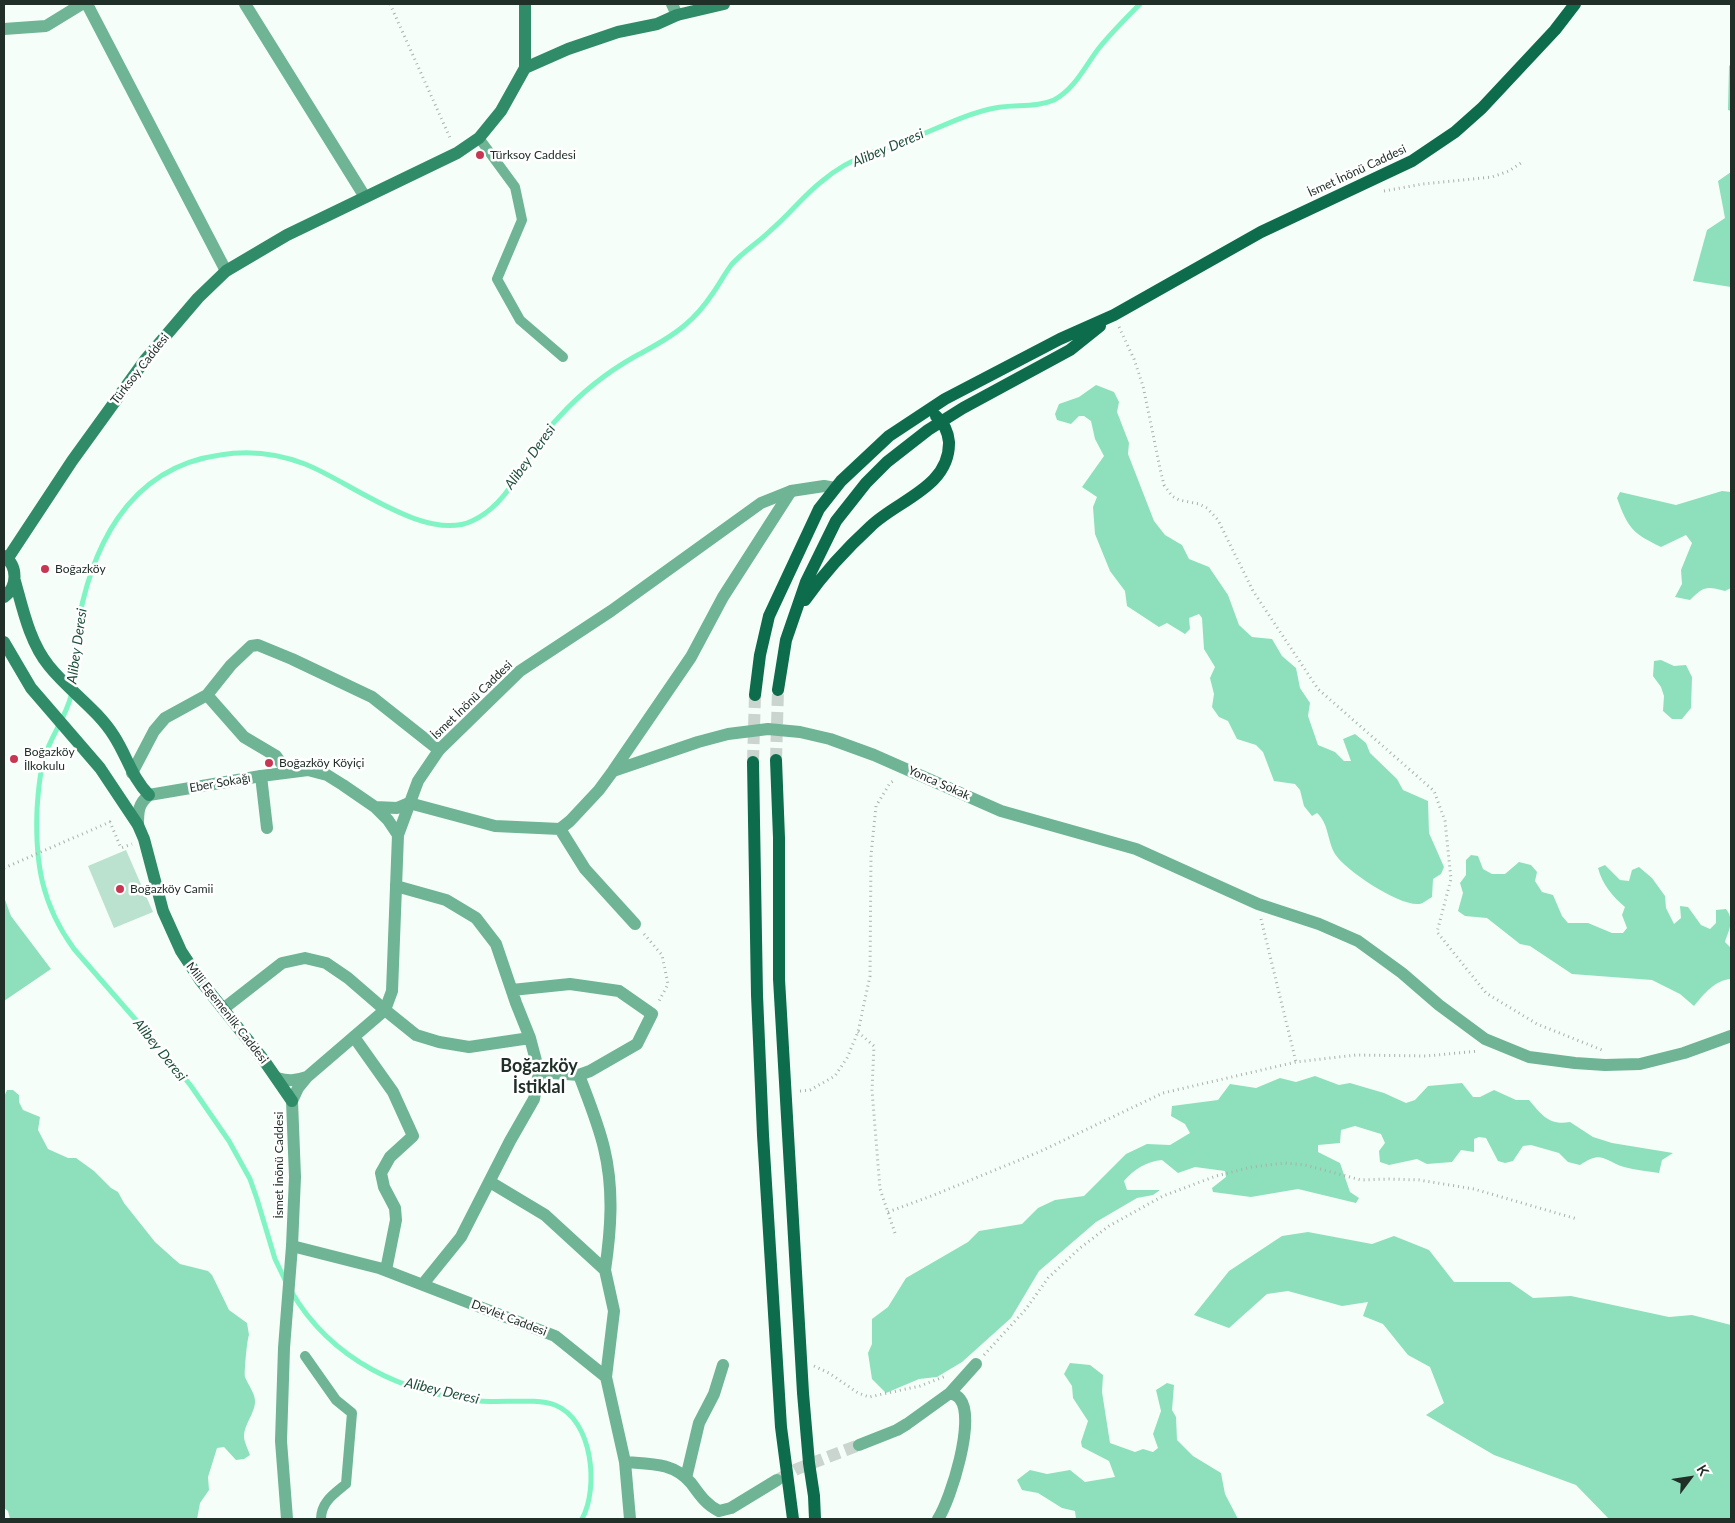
<!DOCTYPE html>
<html>
<head>
<meta charset="utf-8">
<style>
	body { margin:0 }
	#map { position:relative; width:1735px; height:1523px; overflow:hidden; background:#f6fef9; font-family:Lato,sans-serif }
	canvas { display:block }
	.frame { position:absolute; inset:0; border:5px solid #202f28; pointer-events:none }
	.north { position:absolute; left:1665px; top:1453px; width:50px; height:50px; -webkit-text-stroke:4px #fff; paint-order:stroke; rotate:59deg; font-size:14px; font-weight:700; line-height:20px; text-align:center; color:#202f28 }
	.north::after { content:''; display:block; margin:auto; width:18px; height:22px; background:#202f28; clip-path:polygon(50% 0,100% 100%,50% 72%,0 100%) }
</style>
</head>
<body>
<div id="map">
<canvas width="1735" height="1523"></canvas>
<div class="frame"></div>
<div class="north">K</div>
</div>
<script>
const context = document.querySelector('canvas').getContext('2d');
context.lineJoin = 'round';
function fillPath(path, color) { context.fillStyle = color; context.fill(path, 'evenodd'); }
function trace(path, color, width, dash) { context.strokeStyle = color; context.lineWidth = width; context.lineCap = dash ? 'butt' : 'round'; context.setLineDash(dash || []); context.stroke(path); }
function drawText(font, color, halo, rows, align = 'center') {
  context.font = font + ' Lato,sans-serif'; context.lineWidth = 5; context.setLineDash([]); context.textBaseline = 'middle'; context.strokeStyle = halo; context.fillStyle = color; for (const [text, x, y, turn = 0] of rows) {
    context.save(); context.translate(x, y); context.rotate((+turn || 0) * Math.PI / 180); context.textAlign = isNaN(turn) ? turn : align; if (halo) context.strokeText(text, 0, 0); context.fillText(text, 0, 0); context.restore();
  }
}
fillPath(new Path2D(`
	M 1731,64 L 1731,111 L 1728,110 L 1729,66 Z
	M 1731,172 L 1731,287 L 1693,281 L 1707,230 L 1725,218 L 1718,181 Z
	M 1096,385 L 1114,392 L 1119,402 L 1117,412 L 1129,443 L 1128,454 L 1154,521 L 1165,535 L 1182,545 L 1189,559 L 1209,567 L 1228,595 L 1239,625 L 1252,637 L 1272,639 L 1282,656 L 1296,668 L 1300,688 L 1310,703 L 1308,716 L 1318,745 L 1335,752 L 1344,761 L 1351,761 L 1343,739 L 1355,734 L 1366,743 L 1370,753 L 1397,779 L 1403,790 L 1428,801 L 1429,833 L 1444,867 L 1441,874 L 1433,879 L 1432,897 C 1428,899 1423,904 1419,904 C 1399,906 1346,871 1335,854 C 1327,840 1329,824 1317,813 L 1312,816 L 1304,806 L 1300,790 L 1295,784 L 1274,781 L 1263,752 L 1256,745 L 1237,739 L 1228,721 L 1219,717 L 1212,707 L 1214,694 L 1210,678 L 1215,667 L 1204,649 L 1202,618 L 1199,614 L 1189,618 L 1190,629 L 1185,634 L 1167,623 L 1159,627 L 1127,606 L 1125,591 L 1110,571 L 1095,534 L 1093,507 L 1097,497 L 1082,487 L 1104,456 L 1095,439 L 1091,421 L 1084,416 L 1079,416 L 1071,424 L 1057,420 L 1055,414 L 1059,404 L 1079,397 Z
	M 1722,491 L 1731,492 L 1731,588 L 1725,591 C 1706,586 1704,586 1690,600 L 1675,597 L 1682,584 L 1681,570 L 1692,543 L 1686,535 L 1661,547 C 1632,533 1628,528 1617,498 L 1620,492 L 1676,505 Z
	M 1661,660 L 1674,666 L 1686,665 L 1692,677 L 1691,708 L 1682,719 L 1672,719 L 1663,711 L 1664,696 L 1661,687 L 1653,676 L 1654,661 Z
	M 1471,855 L 1478,856 L 1483,869 L 1492,874 L 1505,874 L 1519,862 L 1531,865 L 1537,872 L 1535,881 L 1542,892 L 1553,895 L 1562,916 L 1568,923 L 1588,923 L 1612,933 L 1623,933 L 1627,928 L 1622,915 L 1625,907 C 1613,897 1602,884 1598,868 L 1605,865 L 1620,880 L 1629,881 L 1632,870 L 1639,867 L 1652,878 L 1665,896 L 1666,908 L 1674,924 L 1681,918 L 1680,906 L 1688,907 L 1701,925 L 1710,929 L 1716,923 L 1716,910 L 1726,909 C 1735,921 1729,929 1725,942 L 1731,948 L 1731,979 C 1715,980 1704,994 1694,1006 L 1680,994 L 1652,980 L 1572,974 L 1530,946 L 1520,944 L 1487,918 L 1465,916 L 1458,911 L 1463,893 L 1460,883 L 1466,875 L 1466,860 Z
	M 4,897 L 11,916 L 51,969 L 4,1001 Z
	M 1315,1076 L 1339,1085 L 1350,1083 L 1384,1093 L 1406,1103 L 1415,1100 L 1428,1086 L 1462,1083 L 1473,1097 L 1480,1097 L 1494,1090 L 1516,1100 L 1529,1100 C 1541,1114 1549,1126 1570,1122 L 1593,1137 L 1612,1143 L 1673,1153 L 1662,1160 L 1659,1173 C 1648,1171 1635,1170 1624,1167 C 1603,1160 1602,1150 1580,1165 L 1568,1162 L 1559,1153 L 1531,1145 L 1523,1146 L 1513,1161 L 1505,1163 L 1498,1161 L 1486,1138 L 1479,1137 L 1474,1139 L 1474,1152 L 1461,1150 L 1452,1162 L 1427,1164 L 1417,1159 L 1389,1165 L 1380,1162 L 1379,1151 L 1385,1143 L 1381,1134 L 1355,1126 L 1341,1130 L 1340,1143 L 1318,1145 L 1318,1152 L 1340,1163 L 1350,1192 L 1359,1198 L 1356,1203 L 1298,1189 L 1251,1197 L 1213,1192 L 1212,1188 L 1226,1177 L 1225,1171 L 1195,1167 L 1178,1173 L 1162,1160 C 1147,1161 1133,1170 1124,1181 L 1127,1190 L 1160,1190 L 1153,1195 L 1137,1198 L 1096,1222 L 1039,1271 L 1011,1318 L 962,1362 L 937,1377 L 919,1379 L 886,1393 L 872,1379 L 868,1353 L 872,1344 L 872,1319 L 888,1307 L 906,1278 L 968,1242 L 979,1231 L 1022,1224 L 1038,1208 L 1055,1200 L 1084,1196 L 1126,1154 L 1147,1144 L 1170,1145 L 1190,1133 L 1185,1124 L 1171,1116 L 1172,1106 L 1218,1100 L 1230,1084 L 1256,1088 L 1280,1078 L 1296,1082 Z
	M 7,1090 L 13,1090 L 19,1095 L 19,1102 L 23,1110 L 40,1117 L 38,1130 L 48,1149 L 68,1158 L 76,1158 L 94,1171 L 111,1188 L 118,1192 L 124,1203 L 155,1242 L 174,1259 L 180,1264 L 208,1271 L 212,1275 L 229,1310 L 247,1323 L 249,1335 C 247,1339 244,1373 245,1377 C 248,1385 256,1394 255,1403 C 254,1414 244,1425 244,1436 C 244,1442 248,1449 250,1455 L 244,1459 L 236,1460 L 224,1447 L 217,1448 L 208,1477 L 209,1490 L 200,1503 L 197,1519 L 10,1519 L 8,1511 L 4,1508 L 4,1097 Z
	M 1308,1232 L 1372,1244 L 1394,1236 L 1429,1250 L 1454,1282 L 1510,1282 L 1533,1298 L 1571,1296 L 1669,1317 L 1692,1315 L 1731,1325 L 1731,1519 L 1609,1519 L 1576,1485 L 1494,1455 L 1426,1415 L 1444,1403 L 1430,1367 L 1408,1355 L 1383,1324 L 1363,1316 L 1368,1302 L 1342,1306 L 1288,1291 L 1267,1294 L 1229,1328 L 1194,1315 L 1229,1271 L 1282,1236 Z
	M 1070,1363 L 1090,1365 L 1103,1375 L 1102,1392 L 1110,1443 L 1135,1452 L 1143,1449 L 1153,1452 L 1158,1448 L 1153,1434 L 1161,1411 L 1156,1390 L 1167,1383 L 1174,1385 L 1172,1410 L 1176,1417 L 1177,1440 L 1193,1456 L 1221,1473 L 1225,1494 L 1238,1519 L 1076,1519 L 1075,1511 L 1062,1508 L 1038,1493 L 1022,1490 L 1017,1480 L 1030,1470 L 1047,1474 L 1070,1470 L 1085,1482 L 1115,1477 L 1109,1461 L 1082,1447 L 1081,1442 L 1088,1421 L 1073,1398 L 1072,1386 L 1064,1374 Z`), '#8de0bb');
trace(new Path2D(`
	M 286,1282 L 275,1259 L 257,1199 L 250,1179 L 229,1141 L 191,1086 L 163,1051 L 74,949 C 42,905 35,864 37,810 C 38,793 39,776 44,759 C 50,737 65,719 71,696 C 75,676 73,656 76,636 C 89,551 126,468 220,455 C 249,450 279,454 305,464 C 349,481 426,543 472,521 C 492,512 509,491 520,472 C 525,465 528,457 533,450 C 541,438 550,426 560,416 C 581,393 606,373 634,357 C 652,347 669,339 685,325 C 696,316 705,305 713,293 C 720,283 725,273 732,264 C 744,251 759,242 771,230 C 789,215 803,196 821,182 C 836,169 854,159 873,152 C 884,148 895,146 906,141 C 935,130 964,114 995,108 C 1014,104 1036,108 1054,100 C 1075,89 1085,66 1099,48 C 1112,32 1126,18 1140,4
	M 291,1291 C 331,1360 403,1394 480,1401 C 502,1403 537,1398 555,1405 C 593,1420 599,1488 582,1519`), '#80f5c3', 5);
fillPath(new Path2D(`
	M 126,850 L 153,912 L 114,928 L 88,866 Z`), '#bae2ce');
trace(new Path2D(`
	M 779,1479 L 797,1469 L 859,1445`), '#cbd5cf', 12, [12, 6]);
trace(new Path2D(`
	M 776,760 L 778,690
	M 753,762 L 755,695`), '#cbd5cf', 12, [12, 6]);
trace(new Path2D(`
	M 390,4 L 451,140
	M 1384,191 L 1423,184 L 1492,177 L 1509,171 L 1521,163
	M 1119,327 L 1134,359 L 1143,386 L 1161,473 L 1164,485 L 1172,496 L 1179,500 L 1199,504 L 1207,508 L 1218,520 L 1253,591 L 1318,689 L 1434,791 L 1445,821 L 1451,879 L 1437,932 L 1486,993 L 1537,1024 L 1602,1050
	M 4,868 L 110,822 L 121,848 L 132,844
	M 1261,919 L 1296,1062
	M 644,934 L 662,955 L 668,984 L 658,1003
	M 858,1032 L 874,1046 L 872,1090 L 880,1189 L 896,1236
	M 800,1091 L 810,1090 L 835,1076 L 847,1058 L 858,1032 L 870,976 L 871,855 L 876,806 L 890,783 L 895,780
	M 888,1212 L 934,1195 L 1039,1152 L 1163,1093 L 1296,1062 L 1356,1055 L 1426,1056 L 1479,1051
	M 984,1355 L 1026,1309 L 1048,1278 L 1080,1248 L 1109,1226 L 1163,1196 L 1216,1176 L 1252,1167 L 1285,1163 L 1305,1165 L 1361,1180 L 1389,1179 L 1419,1180 L 1474,1189 L 1577,1219
	M 814,1366 L 829,1373 L 858,1393 L 869,1397 L 920,1386 L 946,1376`), '#a7b2ac', 3, [1, 4]);
trace(new Path2D(`
	M 479,138 L 515,187 L 522,220 L 497,279 L 520,320 L 563,357
	M 305,1356 L 336,1400 L 352,1413 L 346,1484 C 334,1494 321,1502 321,1519`), '#6eb495', 10);
trace(new Path2D(`
	M 87,4 L 226,271
	M 245,4 L 365,197
	M 672,4 L 677,15
	M 4,29 L 46,26 L 82,4
	M 207,695 L 244,737 L 276,756 L 287,771
	M 613,771 L 698,742 L 728,734 L 768,729 L 800,732 L 830,739 L 874,755 L 1001,811 L 1136,849 L 1258,904 L 1319,924 L 1358,941 L 1402,973 L 1439,1005 L 1485,1039 L 1529,1057 L 1575,1063 L 1605,1065 L 1640,1064 L 1684,1053 L 1731,1036
	M 132,773 L 154,731 L 165,718 L 207,695 L 231,665 L 251,646 L 258,645 L 292,659 L 372,697 L 439,750
	M 261,776 L 267,828
	M 409,803 L 495,826 L 560,829 L 570,821 L 599,790 L 613,771 L 691,657 L 723,597 L 791,491
	M 560,829 L 585,869 L 635,924
	M 396,886 L 446,900 L 476,918 L 496,944 L 516,1003 L 530,1038 L 539,1072 L 534,1099 L 510,1141 L 461,1237 L 423,1284
	M 512,990 L 570,984 L 619,991 L 652,1014 L 637,1044 L 590,1071 L 579,1075 L 539,1072
	M 223,1009 L 282,963 L 305,958 L 326,963 L 348,978 L 385,1010 L 416,1035 L 439,1042 L 469,1047 L 530,1038
	M 354,1037 L 393,1092 L 413,1136 L 390,1157 L 381,1173 L 384,1187 L 395,1208 L 396,1220 L 386,1270
	M 579,1075 C 588,1099 598,1123 604,1148 C 614,1189 611,1230 605,1270
	M 490,1182 L 545,1215 L 605,1270 L 614,1311 L 606,1377
	M 292,1246 L 379,1268 L 555,1336 L 606,1377 L 625,1462 L 630,1519
	M 859,1445 L 897,1430 L 907,1424 L 950,1393 L 976,1364
	M 625,1462 C 650,1464 673,1462 691,1483 C 699,1494 706,1505 719,1511 L 731,1508 L 777,1480
	M 686,1478 L 699,1423 L 714,1394 L 723,1365
	M 938,1519 C 951,1499 976,1419 960,1399 C 958,1396 953,1394 950,1393`), '#6eb495', 12);
trace(new Path2D(`
	M 375,807 L 397,808 L 409,803
	M 138,825 C 138,812 138,804 149,795 L 261,776 L 308,770 L 327,775 L 343,785 L 375,807 L 388,820 L 398,835
	M 277,1078 C 288,1081 295,1081 307,1077
	M 287,1519 L 281,1441 L 284,1348 L 292,1246 L 295,1177 L 292,1101 L 298,1088 L 307,1077 L 385,1010 L 392,991 L 398,835 L 418,781 L 439,750 L 520,671 L 611,611 L 761,503 L 791,491 L 824,486 L 835,488`), '#6eb495', 12);
trace(new Path2D(`
	M 525,4 L 525,68
	M 4,556 C 18,566 18,587 4,597
	M 8,558 L 72,461 L 145,360 L 198,298 L 226,271 L 287,235 L 457,153 L 479,138 L 501,111 L 525,68 L 568,49 L 618,32 L 657,24 L 677,15 L 724,4
	M 15,581 C 23,610 30,643 49,666 C 69,691 97,709 114,736 C 127,756 132,778 149,795
	M 4,642 L 31,688 L 100,768 L 138,825 L 144,839 L 163,911 L 181,951 L 200,980 L 263,1059 L 292,1101`), '#308b68', 12);
trace(new Path2D(`
	M 805,600 C 824,573 847,548 871,526 C 898,500 950,487 949,442 C 948,432 944,423 936,416
	M 778,690 L 786,640 L 806,582 L 836,521 L 866,483 L 887,462 L 928,430 L 963,408 L 1070,350 L 1100,326
	M 755,695 L 760,655 L 769,616 L 819,509 L 841,481 L 889,436 L 945,399 L 1060,339 L 1114,315 L 1261,232 L 1412,161 L 1455,132 L 1482,108 L 1555,30 L 1575,4
	M 776,760 L 779,838 L 779,979 L 803,1393 L 809,1463 L 814,1496 L 815,1519
	M 753,762 L 757,995 L 763,1135 L 781,1427 L 793,1519`), '#0d6c4c', 12);
for (const [x, y, r, color] of [
	[480,155,5,"#c73754"],
	[45,569,5,"#c73754"],
	[14,759,5,"#c73754"],
	[269,763,5,"#c73754"],
	[120,889,5,"#c73754"]
]) { const dot = new Path2D(); dot.arc(x, y, r, 0, 2 * Math.PI); context.fillStyle = color; context.fill(dot); trace(dot, '#fff', 2); }
drawText('12px', '#202f28', '#fff', [
	["Türksoy Caddesi",490,155],
	["Boğazköy",55,569],
	["Boğazköy",24,752],
	["İlkokulu",24,766],
	["Boğazköy Köyiçi",279,763],
	["Boğazköy Camii",130,889]
], 'left');
drawText('12px', '#202f28', '#fff', [
	["İsmet İnönü Caddesi",1357,171,-25],
	["Türksoy Caddesi",140,369,-52],
	["İsmet İnönü Caddesi",472,700,-44],
	["Eber Sokağı",220,783,-10],
	["Yonca Sokak",939,783,24],
	["Milli Egemenlik Caddesi",227,1013,52],
	["İsmet İnönü Caddesi",279,1165,-90],
	["Devlet Caddesi",509,1318,21]
]);
drawText('italic 14px', '#1e4f3b', '#fff', [
	["Alibey Deresi",888,148,-23],
	["Alibey Deresi",530,457,-54],
	["Alibey Deresi",77,646,-82],
	["Alibey Deresi",160,1050,51],
	["Alibey Deresi",442,1391,13]
]);
drawText('bold 18px', '#202f28', '#fff', [
	["Boğazköy",539,1066],
	["İstiklal",539,1087]
]);
</script>
</body>
</html>
